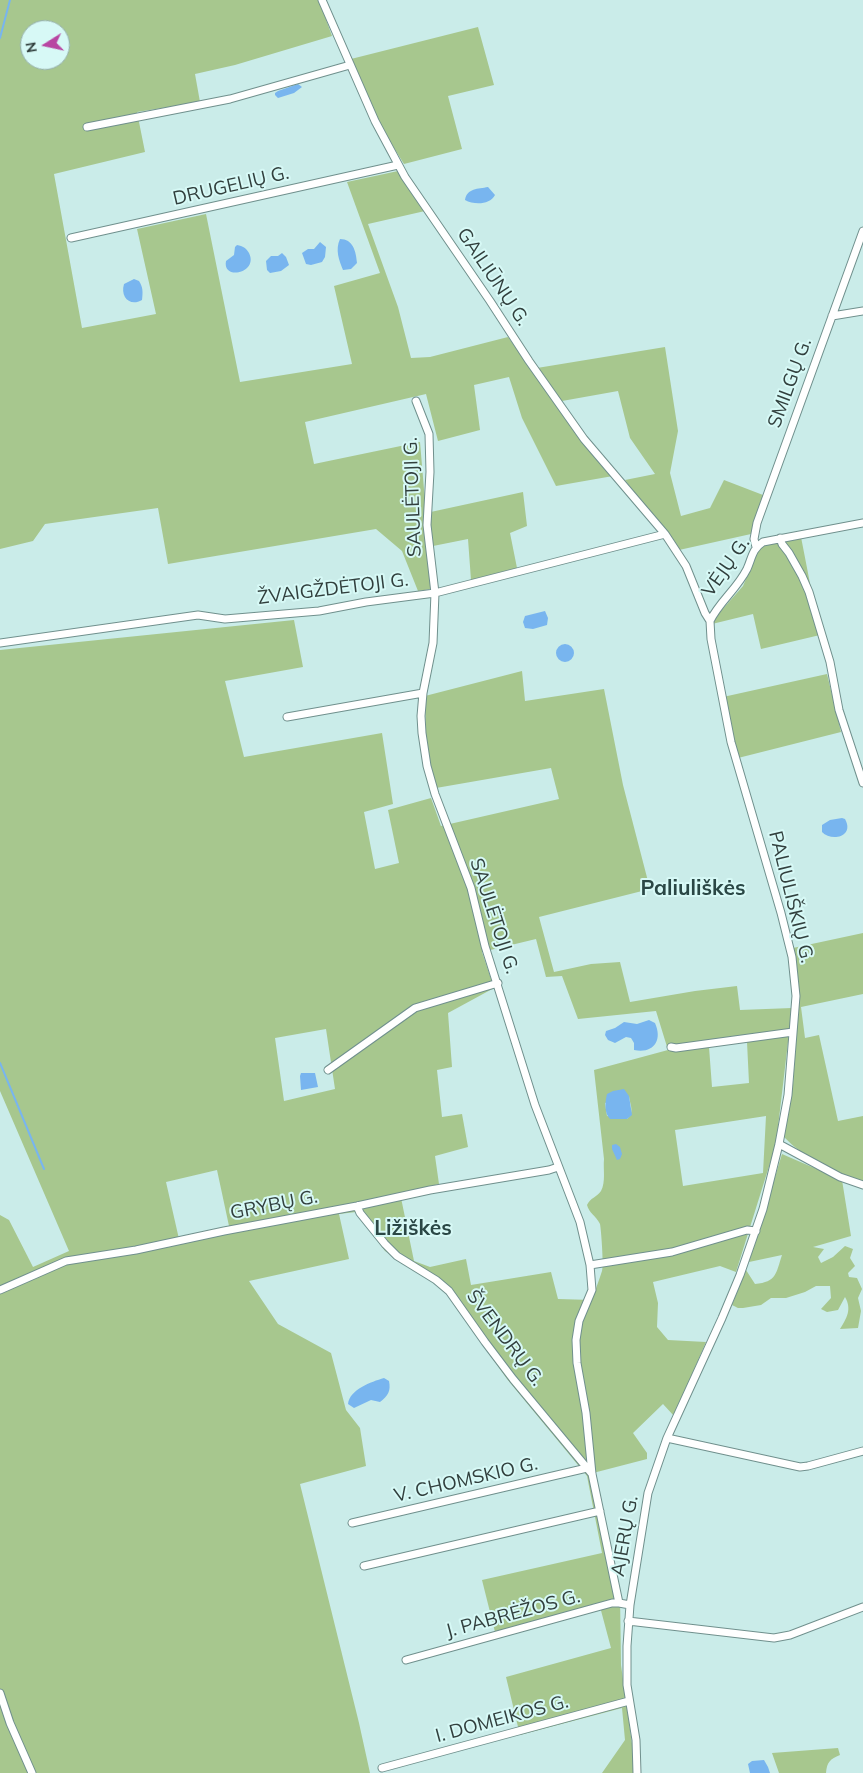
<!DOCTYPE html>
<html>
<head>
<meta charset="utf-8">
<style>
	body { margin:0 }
	#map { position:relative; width:863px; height:1773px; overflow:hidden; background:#caece9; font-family:Mulish,sans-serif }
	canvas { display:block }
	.north { position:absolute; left:20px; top:20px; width:50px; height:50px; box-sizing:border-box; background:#d7f9f6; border:1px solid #95afac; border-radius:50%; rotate:260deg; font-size:14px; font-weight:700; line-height:20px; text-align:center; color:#313f3d }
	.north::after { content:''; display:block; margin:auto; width:18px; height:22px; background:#b846a2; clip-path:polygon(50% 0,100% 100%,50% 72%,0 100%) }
</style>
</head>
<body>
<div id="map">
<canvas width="863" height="1773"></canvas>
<div class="north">N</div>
</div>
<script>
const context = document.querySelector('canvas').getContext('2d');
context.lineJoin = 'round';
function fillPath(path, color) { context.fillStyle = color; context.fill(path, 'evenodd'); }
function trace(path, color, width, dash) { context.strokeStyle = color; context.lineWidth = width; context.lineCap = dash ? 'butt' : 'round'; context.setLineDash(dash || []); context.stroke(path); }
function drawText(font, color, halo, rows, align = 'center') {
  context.font = font + ' Mulish,sans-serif'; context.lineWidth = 4; context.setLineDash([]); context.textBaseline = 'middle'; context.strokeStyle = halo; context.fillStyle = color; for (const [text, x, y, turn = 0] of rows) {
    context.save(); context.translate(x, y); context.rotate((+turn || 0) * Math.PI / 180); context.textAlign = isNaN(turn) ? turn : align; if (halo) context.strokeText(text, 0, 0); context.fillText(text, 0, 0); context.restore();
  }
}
fillPath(new Path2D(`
	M 0,0 L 319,0 L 332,36 L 235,65 L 195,74 L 200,102 L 137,112 L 145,152 L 54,174 L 82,328 L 156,314 L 137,229 L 206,214 L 240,382 L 352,364 L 334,286 L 380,273 L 347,182 L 398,171 L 425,211 L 368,224 L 398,307 L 411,358 L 430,357 L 508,337 L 586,446 L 613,476 L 556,486 L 522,418 L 509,377 L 474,385 L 480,430 L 438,441 L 426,394 L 305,422 L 314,464 L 420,442 L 426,513 L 523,492 L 527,526 L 510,533 L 517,568 L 471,580 L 468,539 L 428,547 L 431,589 L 418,591 L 402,551 L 376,529 L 168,564 L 158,508 L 45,524 L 33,541 L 0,549 ZM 30,30 L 60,30 L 60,60 L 30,60 Z
	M 478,27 L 494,85 L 448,96 L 462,149 L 404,164 L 384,132 L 351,59 Z
	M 665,347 L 678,431 L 670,473 L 681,516 L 710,508 L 724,480 L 763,495 L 751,534 L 679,550 L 625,480 L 655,474 L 630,438 L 618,391 L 562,401 L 537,368 Z
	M 801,537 L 820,635 L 761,649 L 753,614 L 712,624 L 713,620 L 743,586 L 759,548 L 769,542 Z
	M 294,620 L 303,667 L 225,681 L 244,757 L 382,733 L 393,804 L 364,812 L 375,869 L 399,863 L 388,810 L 431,798 L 441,826 L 559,799 L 551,768 L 436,788 L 426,746 L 425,696 L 522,671 L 525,701 L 604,689 L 623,785 L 650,889 L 539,917 L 554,972 L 591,964 L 620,962 L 630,1002 L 695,991 L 737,986 L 740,1010 L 792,1008 L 776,1144 L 736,1272 L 720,1266 L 653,1282 L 658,1303 L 657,1327 L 668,1340 L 706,1342 L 674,1416 L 663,1404 L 633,1433 L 647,1453 L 647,1459 L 593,1473 L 620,1594 L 621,1665 L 633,1751 L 633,1773 L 602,1773 L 625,1740 L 622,1708 L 520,1735 L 506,1677 L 611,1648 L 599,1603 L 495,1632 L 482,1580 L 602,1553 L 587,1476 L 507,1379 L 444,1290 L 385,1251 L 356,1212 L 339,1214 L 349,1259 L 249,1281 L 278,1324 L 331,1353 L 346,1410 L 360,1428 L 366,1466 L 300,1484 L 359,1723 L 370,1773 L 0,1773 L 0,1215 L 9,1220 L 33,1267 L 69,1251 L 0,1091 L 0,650 ZM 536,939 L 546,977 L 562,976 L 578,1019 L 656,1011 L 668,1050 L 594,1070 L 604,1159 C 603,1169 606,1182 601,1191 C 597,1197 590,1198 587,1205 C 589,1213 596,1216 600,1224 C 601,1228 604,1267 602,1271 C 599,1281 595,1290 592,1300 L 558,1299 L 551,1272 L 471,1285 L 466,1259 L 430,1267 L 414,1261 L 400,1193 L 439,1184 L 435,1156 L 468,1147 L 462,1114 L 442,1117 L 437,1070 L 452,1067 L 448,1013 L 494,988 L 482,952 ZM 326,1029 L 335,1089 L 284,1101 L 275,1038 ZM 747,1042 L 749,1083 L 712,1087 L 709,1047 ZM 629,1096 C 630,1105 635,1112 627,1119 L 607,1116 L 605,1103 ZM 766,1116 L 763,1173 L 683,1186 L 675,1130 ZM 217,1170 L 229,1226 L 179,1239 L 166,1182 Z
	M 827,674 L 841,732 L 738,758 L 723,697 Z
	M 863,933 L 863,994 L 801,1007 L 805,1038 L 819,1035 L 838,1121 L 863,1116 L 863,1183 C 835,1173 805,1159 784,1137 L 793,1085 L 799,993 L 793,948 Z
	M 782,1154 L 842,1180 L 851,1236 L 813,1247 L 824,1249 L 818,1257 L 821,1263 L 833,1257 L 845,1246 L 853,1249 L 850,1258 L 855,1266 L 848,1273 L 849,1277 L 857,1278 L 862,1289 L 858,1298 L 861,1311 L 858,1328 L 840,1329 C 847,1318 852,1309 845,1297 L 838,1310 L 827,1312 L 821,1309 L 831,1298 L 830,1286 L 816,1286 L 805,1292 L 786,1298 L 771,1298 L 761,1305 L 743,1308 L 738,1308 L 732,1305 L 746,1270 L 755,1284 C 777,1282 776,1273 782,1255 L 749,1262 Z
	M 838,1748 L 840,1755 C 830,1759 827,1762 826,1773 L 779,1773 L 772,1753 Z`), '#a7c78e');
fillPath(new Path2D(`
	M 298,84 L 302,87 L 294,93 L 278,98 L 275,95 L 275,93 L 278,91 Z
	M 488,187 L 495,195 C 490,205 474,205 465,200 C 467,188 478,189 488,187 Z
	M 340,239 C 353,239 356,251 357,263 L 351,269 L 343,270 C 339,260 335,250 340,239 Z
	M 320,242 L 326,247 L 325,257 L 322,262 L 311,265 L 306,264 L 302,253 L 308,249 L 314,249 Z
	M 237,245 C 243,246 246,248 249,253 C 259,273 222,281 226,261 L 234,255 L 235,247 Z
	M 282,253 L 286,257 L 289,265 L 281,271 L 270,273 L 267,270 L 266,261 L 271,256 L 278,256 Z
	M 134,279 L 139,281 C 143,287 143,292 142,300 C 130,307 120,297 124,284 Z
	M 545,611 L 548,618 L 547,625 L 533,629 L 525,628 L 523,622 L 525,616 Z
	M556 653a9 9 0 1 1 18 0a9 9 0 1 1-18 0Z
	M 842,818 L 845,819 C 855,837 831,842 822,832 L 822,825 L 830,820 Z
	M 649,1020 L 655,1023 C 663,1041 653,1054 634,1050 L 634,1043 L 631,1038 L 626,1037 L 615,1043 L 608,1040 L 605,1035 L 606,1031 L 615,1028 L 624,1022 L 637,1024 Z
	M 301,1073 L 315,1073 L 318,1087 L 301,1090 L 300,1076 Z
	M 624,1089 L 629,1096 L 632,1115 L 627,1119 L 610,1119 C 604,1113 605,1102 607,1094 L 613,1091 Z
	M 616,1144 L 620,1147 L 622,1154 L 620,1159 L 617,1160 L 612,1149 L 612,1145 Z
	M 384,1378 L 389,1381 C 391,1391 388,1396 380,1402 L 371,1400 L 354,1408 L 348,1404 C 350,1389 371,1382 384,1378 Z
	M 764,1760 L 768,1767 L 770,1773 L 750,1773 L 748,1764 L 752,1761 Z`), '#78b5ef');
trace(new Path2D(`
	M 0,38 L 10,0
	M 0,1063 L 44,1169`), '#78b5ef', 2);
const street = new Path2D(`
	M 322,0 L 375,121 L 405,177 L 490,301 L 529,361 L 584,439 L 665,534 L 686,566 L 705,613 L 710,621 L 711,639 L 731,742 L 781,913 L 792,957 L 796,996 L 788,1095 L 779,1144 L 763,1209 L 740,1275 L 722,1318 L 667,1438 L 648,1493 L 630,1605 L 627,1646 L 627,1685 L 636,1740 L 637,1773
	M 87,127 L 230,99 L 350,65
	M 71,238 L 398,165
	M 832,316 L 863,311
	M 416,401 L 429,434 L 430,472 L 427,525 L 435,593 L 433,643 L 423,693 L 421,716 L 422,733 L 427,766 L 435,794 L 471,888 L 485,946 L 535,1105 L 580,1222 L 590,1265 L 592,1290 L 579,1321 L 576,1340 L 577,1363 L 586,1413 L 592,1474 L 619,1603
	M 780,538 L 782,544 L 789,553 L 802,576 L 809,592 L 830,662 L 839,710 L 863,783
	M 756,547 L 754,539 L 757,523 L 863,231
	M 710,621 C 719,602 737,589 747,569 C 752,558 752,549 763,542 L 863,523
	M 0,643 L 198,615 L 225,619 L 319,611 L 366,602 L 435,593 L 665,534
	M 287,717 L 423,693
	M 671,1047 L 676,1048 L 793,1032
	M 328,1070 L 415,1008 L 498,983
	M 779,1144 L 840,1177 L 863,1185
	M 357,1206 L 360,1213 L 385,1244 L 397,1256 L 436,1280 L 449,1291 L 485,1342 L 513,1379 L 592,1474
	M 590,1265 L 672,1252 L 747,1230 L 756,1231
	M 0,1290 L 66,1261 L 136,1250 L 224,1231 L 357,1206 L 430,1190 L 549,1170 L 558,1167
	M 667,1438 L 800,1467 L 808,1466 L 863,1451
	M 352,1523 L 587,1468
	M 364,1566 L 600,1511
	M 628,1621 L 774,1638 L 790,1635 L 863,1607
	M 406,1660 L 612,1603 L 619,1603 L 630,1605
	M 0,1693 L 10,1723 L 32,1773
	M 382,1768 L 629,1701`);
trace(street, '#70908d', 9);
trace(street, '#fff', 7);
drawText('19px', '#313f3d', '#d7f9f6', [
	["DRUGELIŲ G.",231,186,-13],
	["GAILIŪNŲ G.",493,277,56],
	["SMILGŲ G.",790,383,-70],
	["SAULĖTOJI G.",413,497,-92],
	["VĖJŲ G.",726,567,-55],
	["ŽVAIGŽDĖTOJI G.",333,589,-7],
	["PALIULIŠKIŲ G.",791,897,76],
	["SAULĖTOJI G.",494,916,72],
	["GRYBŲ G.",274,1205,-11],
	["ŠVENDRŲ G.",505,1338,53],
	["V. CHOMSKIO G.",466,1480,-13],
	["AJERŲ G.",625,1536,-80],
	["J. PABRĖŽOS G.",513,1614,-15],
	["I. DOMEIKOS G.",502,1719,-15]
]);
drawText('bold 21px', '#2a4745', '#d7f9f6', [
	["Paliuliškės",693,889],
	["Ližiškės",413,1229]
]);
</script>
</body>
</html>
